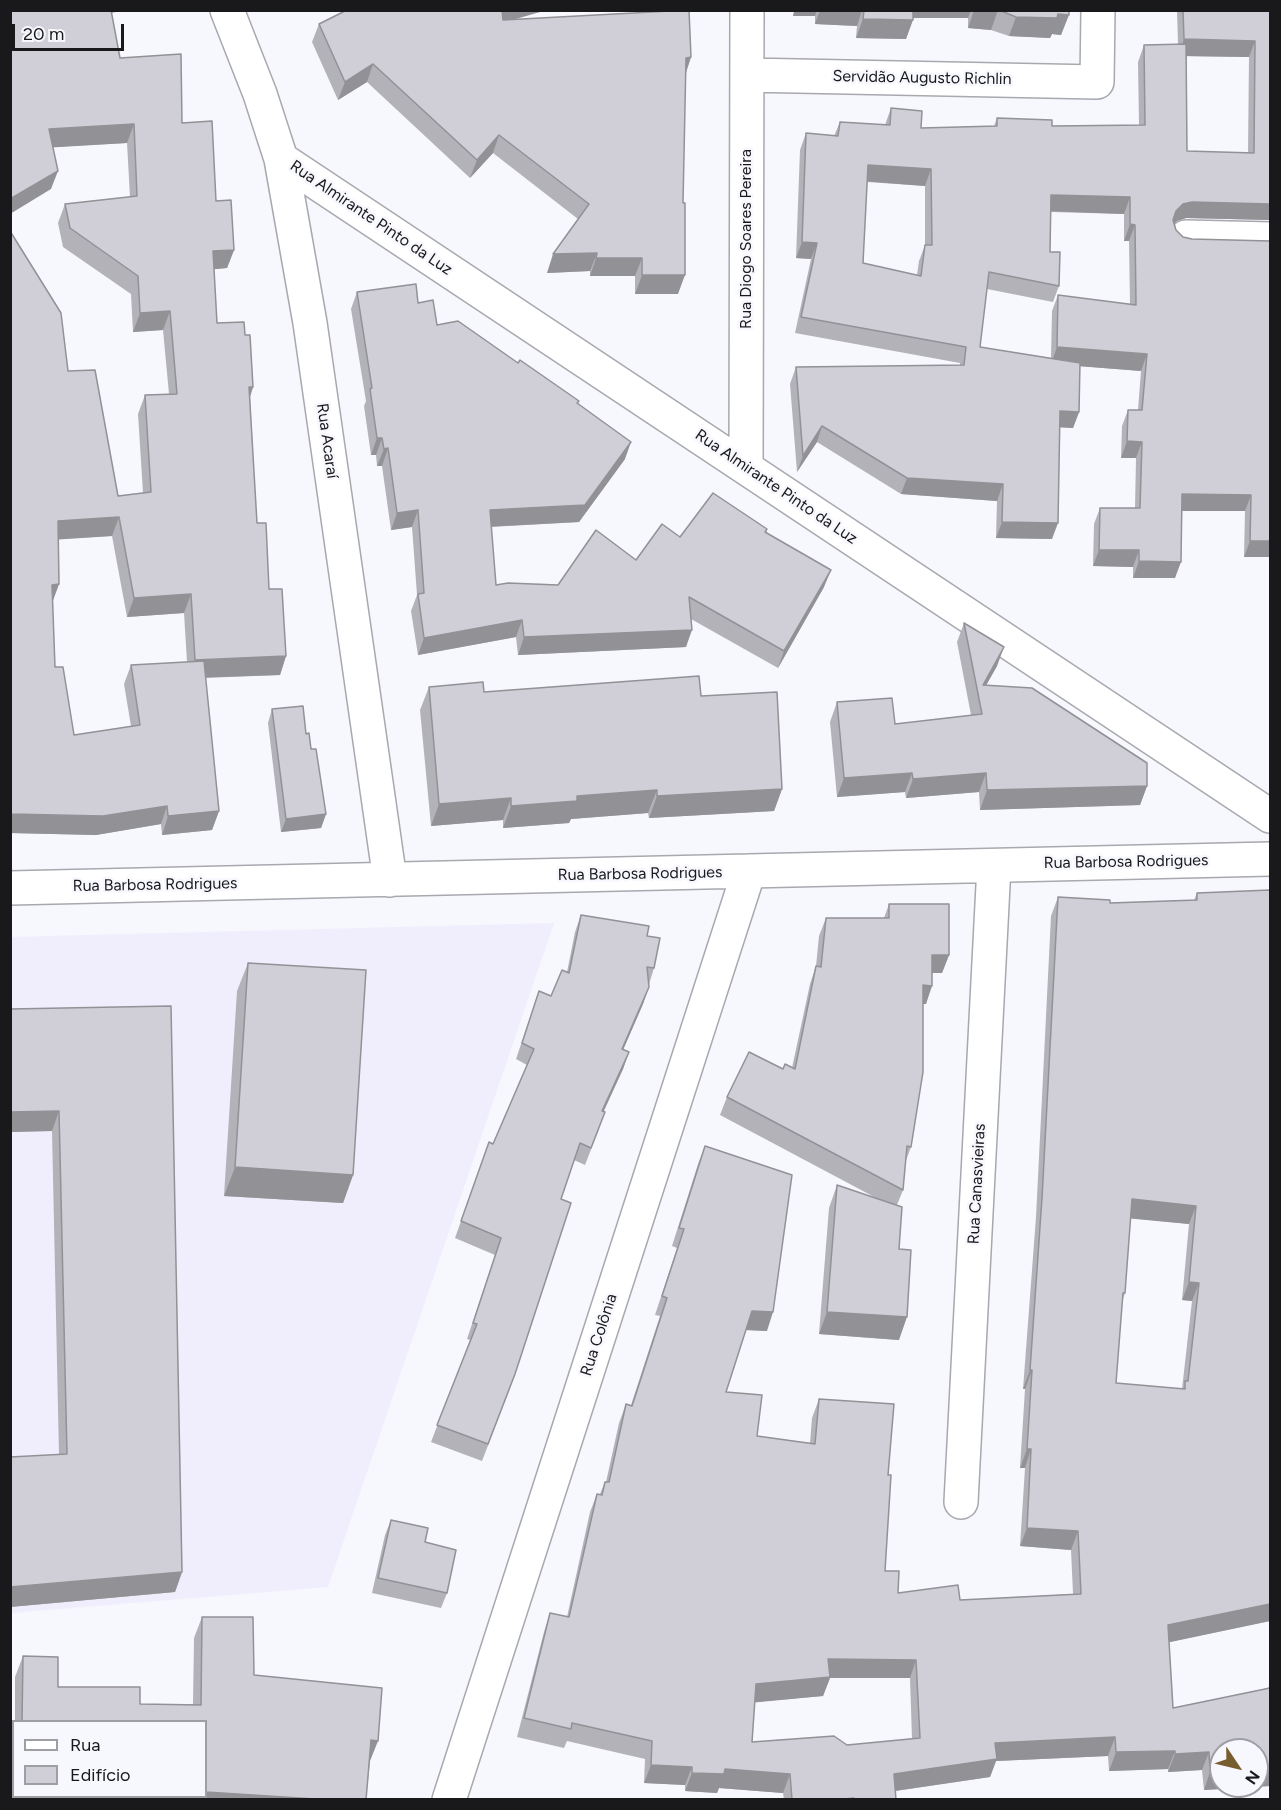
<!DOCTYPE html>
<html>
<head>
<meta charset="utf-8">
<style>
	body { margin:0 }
	#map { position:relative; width:1281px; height:1810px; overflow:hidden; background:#f7f7fe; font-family:Figtree,sans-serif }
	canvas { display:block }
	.frame { position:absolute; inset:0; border:12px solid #19191b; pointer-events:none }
	.legend { position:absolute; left:12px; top:1720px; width:195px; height:78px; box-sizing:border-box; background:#f7f7fe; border:2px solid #9e9ea3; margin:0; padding:8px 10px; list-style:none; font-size:18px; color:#19191b }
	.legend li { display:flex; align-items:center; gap:12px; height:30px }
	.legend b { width:30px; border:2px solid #9e9ea3 }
	.north { position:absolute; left:1209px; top:1738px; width:60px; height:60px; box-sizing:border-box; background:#f7f7fe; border:2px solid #9e9ea3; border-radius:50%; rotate:125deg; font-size:16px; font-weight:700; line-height:24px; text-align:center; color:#19191b }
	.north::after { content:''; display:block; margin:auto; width:21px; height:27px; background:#785d2f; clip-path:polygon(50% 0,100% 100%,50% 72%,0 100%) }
	.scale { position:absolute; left:12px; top:24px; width:112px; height:27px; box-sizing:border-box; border:3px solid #19191b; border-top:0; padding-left:8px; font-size:18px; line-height:21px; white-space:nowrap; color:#19191b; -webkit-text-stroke:4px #f7f7fe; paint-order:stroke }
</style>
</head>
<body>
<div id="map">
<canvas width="1281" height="1810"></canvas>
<div class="frame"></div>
<ul class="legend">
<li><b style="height:8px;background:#fff"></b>Rua</li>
<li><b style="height:16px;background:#d0cfd7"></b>Edifício</li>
</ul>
<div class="north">N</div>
<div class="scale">20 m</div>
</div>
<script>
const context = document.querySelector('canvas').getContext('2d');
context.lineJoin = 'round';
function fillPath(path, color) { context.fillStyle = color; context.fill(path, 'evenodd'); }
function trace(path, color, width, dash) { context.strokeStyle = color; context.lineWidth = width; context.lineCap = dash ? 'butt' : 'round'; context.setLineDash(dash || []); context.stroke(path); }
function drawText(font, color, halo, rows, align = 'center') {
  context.font = font + ' Figtree,sans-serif'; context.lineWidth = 5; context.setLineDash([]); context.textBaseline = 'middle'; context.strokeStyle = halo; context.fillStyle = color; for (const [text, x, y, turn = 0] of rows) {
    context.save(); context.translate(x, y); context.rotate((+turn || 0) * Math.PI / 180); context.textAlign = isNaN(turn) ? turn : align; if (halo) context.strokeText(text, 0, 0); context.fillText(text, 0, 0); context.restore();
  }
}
fillPath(new Path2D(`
	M 554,923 L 328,1587 L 11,1613 L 10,937 Z`), '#f0eefd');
const street = new Path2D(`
	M 227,10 L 260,94 L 281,159 L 310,323 L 390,880
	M 747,75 L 1097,82 L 1098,10
	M 281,159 L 1270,816
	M 1186,237 L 1270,239
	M 746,467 L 747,10
	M 10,888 L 1270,859
	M 961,1502 L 994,866
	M 449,1800 L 749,871`);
trace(street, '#a8a8af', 36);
trace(street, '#fff', 33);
fillPath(new Path2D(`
	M 10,10 L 122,11 L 111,13 L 120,58 L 182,123 L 216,201 L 234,250 L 227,268 L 214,269 L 217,323 L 245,335 L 253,387 L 250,397 L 257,523 L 269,589 L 286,656 L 280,675 L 205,678 L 219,811 L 212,830 L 162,835 L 161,824 L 96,835 L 10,833 L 10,231 L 118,496 L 143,493 L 138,414 L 145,395 L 169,394 L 163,330 L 133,332 L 131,294 L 63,247 L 58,223 L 65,204 L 130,197 L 127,143 L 53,147 L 51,189 ZM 112,536 L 127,617 L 184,613 L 187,662 L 131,665 L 124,684 L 131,726 L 74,735 L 55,667 L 52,603 L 59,584 L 58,539 Z
	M 794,10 L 1069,10 L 1061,35 L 1052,34 L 1050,38 L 1009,36 L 991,30 L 968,28 L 968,18 L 913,18 L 906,39 L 856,38 L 857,26 L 815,24 L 815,16 L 793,16 Z
	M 1177,10 L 1270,10 L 1270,220 L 1186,218 L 1177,221 L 1174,223 L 1176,230 L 1183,237 L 1192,239 L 1270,241 L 1270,557 L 1244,557 L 1245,511 L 1182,511 L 1175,578 L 1133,578 L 1133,567 L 1093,566 L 1094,524 L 1100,508 L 1135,508 L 1136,458 L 1121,458 L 1122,426 L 1128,410 L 1138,410 L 1141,371 L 1080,366 L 1079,412 L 1073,428 L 1060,427 L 1052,539 L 996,538 L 997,501 L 901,494 L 817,442 L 797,472 L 790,384 L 796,367 L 960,365 L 960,363 L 795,333 L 811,259 L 796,258 L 800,150 L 806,133 L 834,136 L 840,122 L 885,125 L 891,108 L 921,128 L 994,126 L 997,118 L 1052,126 L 1139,125 L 1138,62 L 1144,45 L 1178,44 ZM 1187,56 L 1249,57 L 1248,153 L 1187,151 ZM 867,182 L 925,186 L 925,245 L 919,261 L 917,275 L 863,263 ZM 1051,212 L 1124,214 L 1124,241 L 1129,241 L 1130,304 L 1058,295 L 1052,311 L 1051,358 L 980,347 L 987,289 L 1053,302 L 1059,286 L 1050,252 Z
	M 516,19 L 691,57 L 686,73 L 678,294 L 635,294 L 635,276 L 590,276 L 590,271 L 547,273 L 578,219 L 493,153 L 470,178 L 367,82 L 338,100 L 312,42 L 319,24 Z
	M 357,292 L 418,303 L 437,325 L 518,363 L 579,401 L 578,403 L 625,459 L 579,522 L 491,527 L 496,585 L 558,585 L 636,560 L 680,537 L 767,529 L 766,533 L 824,587 L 778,668 L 691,619 L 686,647 L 518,655 L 516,637 L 418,655 L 411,611 L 417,595 L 412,527 L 391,530 L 382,466 L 377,466 L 376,455 L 371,455 L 364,406 L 366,401 L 351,309 Z
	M 964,623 L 997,666 L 986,685 L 1147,786 L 1140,805 L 980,810 L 979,792 L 906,798 L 905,792 L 837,797 L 830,722 L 837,702 L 895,724 L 971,715 L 957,642 Z
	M 429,687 L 484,692 L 701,696 L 782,789 L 774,811 L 649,818 L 648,813 L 571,819 L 569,823 L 503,828 L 503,820 L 431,826 L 420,710 Z
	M 272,709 L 306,734 L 311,749 L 326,814 L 321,828 L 281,832 L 268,723 Z
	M 1270,885 L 1270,1621 L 1169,1642 L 1173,1708 L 1268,1688 L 1270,1685 L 1270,1786 L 1204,1790 L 1202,1770 L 1168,1772 L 1168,1769 L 1109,1771 L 1108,1756 L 996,1761 L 990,1777 L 896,1791 L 896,1800 L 784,1800 L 783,1793 L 719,1788 L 717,1793 L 685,1791 L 685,1785 L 644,1783 L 645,1759 L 567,1741 L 564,1748 L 517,1737 L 544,1632 L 550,1613 L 567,1617 L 590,1512 L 597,1494 L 600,1494 L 605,1482 L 606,1482 L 619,1423 L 626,1404 L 631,1405 L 660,1316 L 655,1315 L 677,1248 L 672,1246 L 698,1164 L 705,1146 L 767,1331 L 746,1330 L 726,1392 L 757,1436 L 810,1443 L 812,1418 L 819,1399 L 888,1475 L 885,1571 L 898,1593 L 960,1600 L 1073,1594 L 1071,1550 L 1020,1546 L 1025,1468 L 1020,1468 L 1025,1389 L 1023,1389 L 1036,1217 L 1051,916 L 1058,897 L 1110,903 L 1194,900 L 1197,893 L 1270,891 ZM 1130,1218 L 1189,1224 L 1182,1300 L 1192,1301 L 1182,1389 L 1116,1383 L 1122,1302 L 1125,1293 ZM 830,1678 L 910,1678 L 912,1739 L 847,1745 L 752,1742 L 754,1702 L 823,1696 Z
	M 889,904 L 949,955 L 942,973 L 932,973 L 926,1004 L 923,1004 L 911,1147 L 905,1163 L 903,1190 L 897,1205 L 899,1249 L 899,1340 L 819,1334 L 829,1208 L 837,1185 L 878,1199 L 720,1115 L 727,1097 L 783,1069 L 792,1068 L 810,984 L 816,966 L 819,936 L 826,918 L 884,918 Z
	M 581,915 L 647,936 L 654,968 L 643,1004 L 623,1050 L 629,1052 L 623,1069 L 604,1111 L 599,1129 L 585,1165 L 574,1160 L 561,1199 L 509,1391 L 482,1461 L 431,1442 L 470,1340 L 467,1339 L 495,1255 L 455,1238 L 489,1142 L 493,1144 L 527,1065 L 516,1059 L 539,991 L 551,996 L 567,972 L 575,932 Z
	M 248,963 L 353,1175 L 343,1203 L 224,1196 L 237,991 Z
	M 171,1006 L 182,1572 L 175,1592 L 10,1607 L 10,1457 L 59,1455 L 52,1131 L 10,1132 L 10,1009 Z
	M 391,1520 L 425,1542 L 447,1593 L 441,1608 L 372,1593 L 385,1535 Z
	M 202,1617 L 254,1675 L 370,1761 L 366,1800 L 10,1800 L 14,1797 L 206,1797 L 206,1722 L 15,1722 L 15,1677 L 23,1656 L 58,1687 L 140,1704 L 193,1704 L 194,1638 Z`), '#b3b2b9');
fillPath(new Path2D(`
	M 103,10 L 123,10 L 101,15 Z
	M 500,10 L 547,10 L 495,25 Z
	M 795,10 L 817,10 L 815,16 L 793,16 Z
	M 820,10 L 862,10 L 857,26 L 815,24 Z
	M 909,10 L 971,10 L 968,18 L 906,18 Z
	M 974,10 L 998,10 L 991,30 L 968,28 Z
	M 1058,14 L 1069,15 L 1061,35 L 1052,34 L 1050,38 L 1009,36 L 1016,17 Z
	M 863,19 L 913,20 L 906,39 L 856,38 Z
	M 1184,39 L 1255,41 L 1249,57 L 1178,56 Z
	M 691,57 L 685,75 L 686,58 Z
	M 373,64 L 367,82 L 338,100 L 345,82 Z
	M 134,124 L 127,143 L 43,148 L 49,129 Z
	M 499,135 L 493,153 L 470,178 L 477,160 Z
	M 868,165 L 931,169 L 925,186 L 862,181 Z
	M 58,171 L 51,189 L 10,214 L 10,199 Z
	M 1051,195 L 1130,197 L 1124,214 L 1045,211 Z
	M 1192,202 L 1270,204 L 1270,220 L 1186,218 L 1177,221 L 1170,228 L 1176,211 L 1183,204 Z
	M 1130,224 L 1135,225 L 1129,241 L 1124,241 Z
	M 802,242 L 817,243 L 811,259 L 796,258 Z
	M 234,250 L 227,268 L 206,270 L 213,251 Z
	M 597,253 L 590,271 L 547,273 L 553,254 Z
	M 596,258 L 642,258 L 635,276 L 590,276 Z
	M 642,275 L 685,275 L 678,294 L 635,294 Z
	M 170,311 L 163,330 L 133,332 L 140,313 Z
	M 1057,347 L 1147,354 L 1141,371 L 1051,364 Z
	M 249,387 L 253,387 L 247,406 Z
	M 1060,411 L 1079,412 L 1073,428 L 1054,427 Z
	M 822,426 L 817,442 L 797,472 L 803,456 Z
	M 377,438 L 382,438 L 376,455 L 371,455 Z
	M 1127,441 L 1142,442 L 1136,458 L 1121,458 Z
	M 631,442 L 625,459 L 579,522 L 483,527 L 490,510 Z
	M 388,448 L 382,466 L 377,466 L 384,449 Z
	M 907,478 L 1003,484 L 997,501 L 901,494 Z
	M 1182,494 L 1251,495 L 1245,511 L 1176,511 Z
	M 418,510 L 412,527 L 391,530 L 397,513 Z
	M 119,517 L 112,536 L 51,540 L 58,521 Z
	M 1002,522 L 1058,523 L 1052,539 L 996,538 Z
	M 1250,541 L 1270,541 L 1270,557 L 1244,557 Z
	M 1099,550 L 1139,550 L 1133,567 L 1093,566 Z
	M 1139,561 L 1181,562 L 1175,578 L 1133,578 Z
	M 831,570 L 824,587 L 778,668 L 784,651 Z
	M 59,584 L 52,603 L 52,585 Z
	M 191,594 L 184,613 L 127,617 L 134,598 Z
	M 522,620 L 516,637 L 418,655 L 424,638 Z
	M 692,630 L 686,647 L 518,655 L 524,637 Z
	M 1004,647 L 997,666 L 979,698 L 983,685 Z
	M 286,656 L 280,675 L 188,678 L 195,660 Z
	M 912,773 L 905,792 L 837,797 L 844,778 Z
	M 986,773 L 979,792 L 906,798 L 913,779 Z
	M 1147,786 L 1140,805 L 980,810 L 987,790 Z
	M 782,789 L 774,811 L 649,818 L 657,796 Z
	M 657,790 L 648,813 L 571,819 L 569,823 L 503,828 L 511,806 L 577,796 Z
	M 511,798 L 503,820 L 431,826 L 439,804 Z
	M 167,806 L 161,824 L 96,835 L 10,833 L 10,814 Z
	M 219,811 L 212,830 L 162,835 L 168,816 Z
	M 326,814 L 321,828 L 281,832 L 286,819 Z
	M 932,955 L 949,955 L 942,973 L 926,973 Z
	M 923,985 L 932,986 L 926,1004 L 916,1004 Z
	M 649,987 L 643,1004 L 616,1066 L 622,1049 Z
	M 629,1052 L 623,1069 L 596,1127 L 602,1111 Z
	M 59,1111 L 52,1131 L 10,1132 L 10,1112 Z
	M 235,1167 L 353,1175 L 343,1203 L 224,1196 Z
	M 1132,1199 L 1196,1206 L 1189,1224 L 1125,1218 Z
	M 1189,1282 L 1199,1283 L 1192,1301 L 1182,1300 Z
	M 752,1311 L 773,1312 L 767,1331 L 745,1330 Z
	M 827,1312 L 907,1317 L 899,1340 L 819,1334 Z
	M 1030,1370 L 1032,1370 L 1025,1389 L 1023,1389 Z
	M 1027,1449 L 1031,1449 L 1025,1468 L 1020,1468 Z
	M 1027,1528 L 1078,1531 L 1071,1550 L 1020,1546 Z
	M 182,1572 L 175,1592 L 10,1607 L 10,1587 Z
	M 1270,1604 L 1270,1621 L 1161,1644 L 1168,1625 Z
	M 828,1659 L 916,1660 L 910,1678 L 830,1678 L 823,1696 L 749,1703 L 756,1684 Z
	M 1115,1737 L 1108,1756 L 996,1761 L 990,1777 L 887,1792 L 894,1774 L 995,1743 Z
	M 371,1740 L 378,1741 L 370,1761 L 364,1761 Z
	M 1175,1751 L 1168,1769 L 1109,1771 L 1116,1752 Z
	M 1209,1752 L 1202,1770 L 1168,1772 L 1175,1754 Z
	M 651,1765 L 692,1767 L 685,1785 L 644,1783 Z
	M 1270,1768 L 1270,1786 L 1204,1790 L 1210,1772 L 1221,1771 L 1221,1786 L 1257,1786 L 1257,1769 Z
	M 725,1769 L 790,1774 L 783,1793 L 719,1788 L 717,1793 L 685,1791 L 692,1773 Z
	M 206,1792 L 331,1800 L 141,1800 L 206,1797 Z
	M 10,1793 L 14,1793 L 14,1797 L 21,1797 L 20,1800 L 10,1800 Z`), '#929196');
const building = new Path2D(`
	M 10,10 L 111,10 L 120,58 L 181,54 L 182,123 L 212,121 L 216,201 L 231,200 L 234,250 L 213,251 L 217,323 L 244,322 L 245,335 L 250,335 L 253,387 L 249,387 L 257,523 L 266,523 L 269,589 L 282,589 L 286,656 L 195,660 L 191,594 L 134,598 L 119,517 L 58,521 L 59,584 L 52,585 L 55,667 L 63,667 L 74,735 L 140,725 L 131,665 L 204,661 L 219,811 L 168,816 L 167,806 L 103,816 L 10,814 L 10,231 L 61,313 L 68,371 L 95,370 L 118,496 L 151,492 L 145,395 L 177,394 L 170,311 L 140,313 L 138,276 L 70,228 L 65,204 L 137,196 L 134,124 L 49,129 L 58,171 L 10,199 Z
	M 347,10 L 502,10 L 503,20 L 689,10 L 691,57 L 686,58 L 683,203 L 685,203 L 685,275 L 642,275 L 642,258 L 596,258 L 597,253 L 553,254 L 589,204 L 499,135 L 477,160 L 373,64 L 345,82 L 319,24 Z
	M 864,10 L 913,10 L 913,20 L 863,19 Z
	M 999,10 L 1069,10 L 1069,15 L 1058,14 L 1057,18 L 1016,17 Z
	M 1183,10 L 1270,10 L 1270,204 L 1192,202 L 1183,204 L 1176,211 L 1173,220 L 1176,230 L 1183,237 L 1192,239 L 1270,241 L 1270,541 L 1250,541 L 1251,495 L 1182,494 L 1181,562 L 1139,561 L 1139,550 L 1099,550 L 1100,508 L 1140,508 L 1142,442 L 1127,441 L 1128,410 L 1142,410 L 1147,354 L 1057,347 L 1058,295 L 1136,305 L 1135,225 L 1130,224 L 1130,197 L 1051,195 L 1050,252 L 1060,252 L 1059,286 L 989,272 L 980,347 L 1080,363 L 1079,412 L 1060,411 L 1058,523 L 1002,522 L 1003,484 L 907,478 L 822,426 L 803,456 L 796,367 L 964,365 L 966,347 L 801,317 L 817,243 L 802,242 L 806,133 L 838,136 L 840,122 L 890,125 L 891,108 L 922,111 L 921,128 L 997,126 L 997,118 L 1052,120 L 1052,126 L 1145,125 L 1144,45 L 1186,44 L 1187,151 L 1254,153 L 1255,41 L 1184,39 ZM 868,165 L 931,169 L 932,245 L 925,245 L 921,276 L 863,263 Z
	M 416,284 L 418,303 L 433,300 L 437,325 L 458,321 L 518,363 L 520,360 L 579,401 L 577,403 L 631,442 L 585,505 L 490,510 L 496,585 L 508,583 L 558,585 L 596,530 L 636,560 L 662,524 L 680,537 L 713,493 L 767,529 L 765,532 L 831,570 L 784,651 L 689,597 L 692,630 L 524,637 L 522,620 L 424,638 L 418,594 L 424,593 L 418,510 L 397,513 L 388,448 L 384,449 L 382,438 L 377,438 L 370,389 L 372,388 L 357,292 Z
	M 964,623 L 1004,647 L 983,685 L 1032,688 L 1147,763 L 1147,786 L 987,790 L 986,773 L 913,779 L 912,773 L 844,778 L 837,702 L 892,698 L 895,724 L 982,714 Z
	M 699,676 L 701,696 L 777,692 L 782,789 L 657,796 L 657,790 L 577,796 L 577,801 L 511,806 L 511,798 L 439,804 L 429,687 L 483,682 L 484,692 Z
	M 303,706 L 306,734 L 309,733 L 311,749 L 316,749 L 326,814 L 286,819 L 272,709 Z
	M 1270,890 L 1270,1604 L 1168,1625 L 1173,1708 L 1270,1688 L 1270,1685 L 1270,1768 L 1257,1769 L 1257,1750 L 1221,1750 L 1221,1771 L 1210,1772 L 1209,1752 L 1175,1754 L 1175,1751 L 1116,1752 L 1115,1737 L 995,1743 L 997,1759 L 894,1774 L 896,1800 L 854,1800 L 854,1798 L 835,1800 L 792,1800 L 790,1774 L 725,1769 L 724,1774 L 692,1773 L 692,1767 L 651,1765 L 652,1741 L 572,1723 L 571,1729 L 524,1718 L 550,1613 L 569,1617 L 597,1494 L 602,1495 L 605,1482 L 609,1482 L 626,1404 L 632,1406 L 667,1298 L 662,1296 L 684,1229 L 679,1228 L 705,1146 L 792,1175 L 773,1312 L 752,1311 L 726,1392 L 762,1395 L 757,1436 L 815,1444 L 819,1399 L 894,1404 L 888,1475 L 891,1475 L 885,1571 L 899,1571 L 898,1593 L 958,1585 L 960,1600 L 1081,1594 L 1078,1531 L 1027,1528 L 1031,1449 L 1027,1449 L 1032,1370 L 1030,1370 L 1042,1198 L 1058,897 L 1110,900 L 1110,903 L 1197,900 L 1197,893 ZM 1132,1199 L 1196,1206 L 1189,1282 L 1199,1283 L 1188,1381 L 1185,1381 L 1185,1389 L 1116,1383 L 1123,1293 L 1125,1293 ZM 828,1659 L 916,1660 L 920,1738 L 847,1745 L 834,1736 L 752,1742 L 756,1684 L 830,1677 Z
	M 889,904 L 949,904 L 949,955 L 932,955 L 932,986 L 923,985 L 923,1072 L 911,1147 L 907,1146 L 903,1190 L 727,1097 L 749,1052 L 783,1069 L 785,1064 L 795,1069 L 816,966 L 821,967 L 826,918 L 889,918 Z
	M 581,915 L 649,926 L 647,936 L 660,938 L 654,968 L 647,967 L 649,987 L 622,1049 L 629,1052 L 602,1111 L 605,1112 L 591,1148 L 580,1143 L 561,1199 L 571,1203 L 515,1374 L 488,1444 L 437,1425 L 477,1324 L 473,1323 L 501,1238 L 461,1221 L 489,1142 L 493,1144 L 534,1049 L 522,1043 L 539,991 L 551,996 L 562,970 L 569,973 Z
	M 248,963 L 366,970 L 353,1175 L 235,1167 Z
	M 171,1006 L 182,1572 L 10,1587 L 10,1457 L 67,1454 L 59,1111 L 10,1112 L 10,1009 Z
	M 837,1185 L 902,1207 L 899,1249 L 911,1250 L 907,1317 L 827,1312 Z
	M 391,1520 L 428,1528 L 425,1542 L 456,1550 L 447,1593 L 378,1578 Z
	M 202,1617 L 253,1617 L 254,1675 L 382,1688 L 378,1741 L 371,1740 L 366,1800 L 331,1800 L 206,1792 L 206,1722 L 22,1722 L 23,1656 L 58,1657 L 58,1687 L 140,1687 L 140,1704 L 201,1705 Z
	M 10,1750 L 14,1750 L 14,1793 L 10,1793 Z
	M 22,1797 L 201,1797 L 201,1798 L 22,1800 Z`);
fillPath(building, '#d0cfd7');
trace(building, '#929196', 1.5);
drawText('16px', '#19191b', '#f7f7fe', [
	["Servidão Augusto Richlin",922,78,1],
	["Rua Almirante Pinto da Luz",371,218,34],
	["Rua Diogo Soares Pereira",746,239,-90],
	["Rua Acaraí",327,441,82],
	["Rua Almirante Pinto da Luz",776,487,34],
	["Rua Barbosa Rodrigues",1126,862,-1],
	["Rua Barbosa Rodrigues",640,874,-1],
	["Rua Barbosa Rodrigues",155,885,-1],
	["Rua Canasvieiras",977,1184,-87],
	["Rua Colônia",599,1335,-72]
]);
</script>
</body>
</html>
